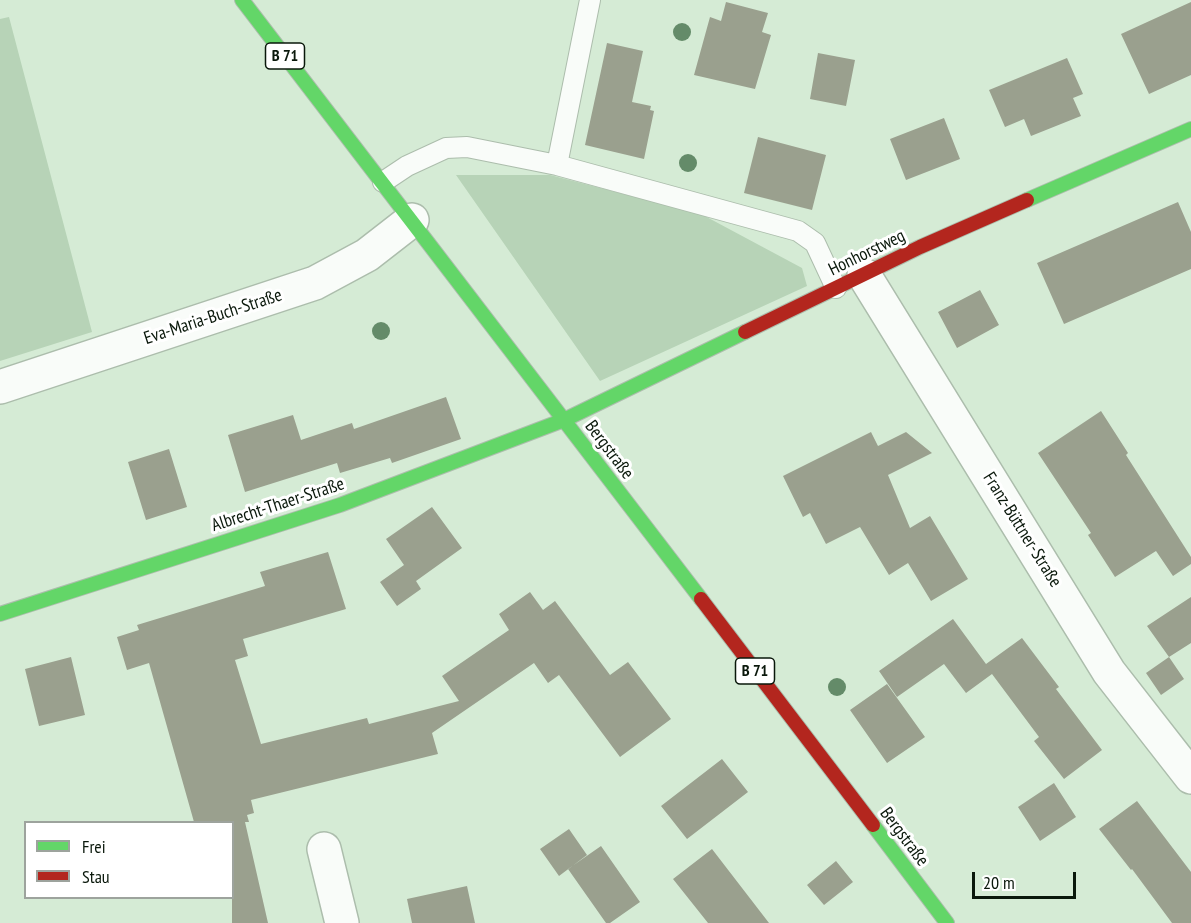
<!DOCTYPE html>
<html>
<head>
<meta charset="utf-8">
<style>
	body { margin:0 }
	#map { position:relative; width:1191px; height:923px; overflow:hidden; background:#d5ebd5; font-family:"PT Sans Narrow",sans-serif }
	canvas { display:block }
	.legend { position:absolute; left:24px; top:821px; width:210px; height:78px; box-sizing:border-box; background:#fff; border:2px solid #9da39d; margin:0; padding:8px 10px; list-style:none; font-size:18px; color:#0a180b }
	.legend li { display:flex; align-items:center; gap:12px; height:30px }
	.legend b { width:30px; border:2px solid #9da39d }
	.scale { position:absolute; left:972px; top:872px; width:104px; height:27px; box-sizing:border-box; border:3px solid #0a180b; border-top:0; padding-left:8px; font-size:18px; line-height:21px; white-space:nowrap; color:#0a180b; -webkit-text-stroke:4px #fff; paint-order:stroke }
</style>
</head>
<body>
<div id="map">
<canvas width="1191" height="923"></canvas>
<ul class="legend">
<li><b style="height:8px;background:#63d668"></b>Frei</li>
<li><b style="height:8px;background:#b3261e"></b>Stau</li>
</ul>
<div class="scale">20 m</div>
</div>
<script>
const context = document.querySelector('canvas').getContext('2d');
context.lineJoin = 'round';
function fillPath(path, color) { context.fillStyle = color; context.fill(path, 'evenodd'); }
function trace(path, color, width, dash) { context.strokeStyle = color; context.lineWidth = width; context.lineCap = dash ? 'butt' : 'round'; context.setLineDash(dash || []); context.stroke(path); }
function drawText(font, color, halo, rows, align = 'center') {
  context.font = font + ' "PT Sans Narrow",sans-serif'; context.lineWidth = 6; context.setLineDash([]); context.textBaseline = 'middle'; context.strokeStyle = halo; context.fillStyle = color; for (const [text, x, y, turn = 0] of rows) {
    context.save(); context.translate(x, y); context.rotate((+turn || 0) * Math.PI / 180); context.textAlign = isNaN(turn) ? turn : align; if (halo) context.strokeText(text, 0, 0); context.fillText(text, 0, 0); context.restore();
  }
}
fillPath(new Path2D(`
	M 9,17 L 92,332 L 0,361 L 0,19 Z
	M 456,175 L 550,175 L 701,214 L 802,268 L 807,286 L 600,381 Z`), '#b7d3b7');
fillPath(new Path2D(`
	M 726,2 L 768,13 L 762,32 L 771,35 L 755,89 L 694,75 L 710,17 L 721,21 Z
	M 1191,2 L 1191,75 L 1149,94 L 1121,34 Z
	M 607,43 L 643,51 L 632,102 L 651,106 L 650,110 L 654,111 L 644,159 L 585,145 Z
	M 818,53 L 855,60 L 846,106 L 810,99 Z
	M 1067,58 L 1083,94 L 1073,98 L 1081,116 L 1031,136 L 1024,119 L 1005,127 L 989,90 Z
	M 944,118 L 960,159 L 906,180 L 890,139 Z
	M 758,137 L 826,155 L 812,210 L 744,193 Z
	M 1178,202 L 1191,232 L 1191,269 L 1064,324 L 1037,263 Z
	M 980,290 L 999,325 L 957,348 L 938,312 Z
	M 446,397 L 461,439 L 392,463 L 390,458 L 340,473 L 337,463 L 245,492 L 228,435 L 293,415 L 301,440 L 352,423 L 354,429 Z
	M 1101,411 L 1128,453 L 1126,455 L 1191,557 L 1191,564 L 1173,576 L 1156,551 L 1115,577 L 1088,535 L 1091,533 L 1038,453 Z
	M 871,432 L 878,446 L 906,432 L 932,453 L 888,475 L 910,528 L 930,516 L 968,579 L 931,601 L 908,563 L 889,575 L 860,527 L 826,544 L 810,513 L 803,517 L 783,476 Z
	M 169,449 L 187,507 L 146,520 L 128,462 Z
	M 432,507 L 462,548 L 416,581 L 421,589 L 397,606 L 380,582 L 404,565 L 386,539 Z
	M 328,552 L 346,609 L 243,639 L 248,656 L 235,660 L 261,744 L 367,718 L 369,724 L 459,701 L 442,676 L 509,630 L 499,614 L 530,592 L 543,610 L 555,601 L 610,675 L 628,662 L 671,719 L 620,757 L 559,675 L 548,683 L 534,663 L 432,733 L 438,754 L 251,800 L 254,813 L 247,815 L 249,822 L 245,822 L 268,923 L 232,923 L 232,822 L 194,822 L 149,663 L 127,670 L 117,637 L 139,630 L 137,625 L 265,586 L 260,572 Z
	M 1191,597 L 1191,643 L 1169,657 L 1147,626 Z
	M 953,619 L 986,664 L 1022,638 L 1059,687 L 1056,689 L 1102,750 L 1064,779 L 1034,741 L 1039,737 L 992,674 L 966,693 L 944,664 L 897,697 L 879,671 Z
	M 71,657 L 85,715 L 39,726 L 25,669 Z
	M 1169,657 L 1184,679 L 1161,695 L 1146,673 Z
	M 887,684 L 925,737 L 887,763 L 850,710 Z
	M 722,759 L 748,792 L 687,839 L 661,806 Z
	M 1054,783 L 1076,817 L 1040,841 L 1018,807 Z
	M 1137,801 L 1191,872 L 1191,923 L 1172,923 L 1132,869 L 1131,870 L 1099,829 Z
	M 569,829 L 587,855 L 559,876 L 540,849 Z
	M 601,846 L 640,902 L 610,923 L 606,923 L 568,869 Z
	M 712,849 L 769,923 L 708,923 L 673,879 Z
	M 836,861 L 853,882 L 824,905 L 807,885 Z
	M 467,886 L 475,923 L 412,923 L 407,899 Z`), '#9aa08e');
const lane = new Path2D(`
	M 557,165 L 590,0
	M 383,182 L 407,166 L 446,148 L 467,147 L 557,165 L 798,231 L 815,243 L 836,288`);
const street = new Path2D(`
	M 864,275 L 1109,672 L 1191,777
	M 0,387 L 315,283 L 367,255 L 412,220
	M 324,849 L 342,923`);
const fast = new Path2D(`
	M 242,0 L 701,599
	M 1027,200 L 1191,129
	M 0,614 L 340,505 L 564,420 L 745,332
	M 873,825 L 947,923`);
const jam = new Path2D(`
	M 745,332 L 920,247 L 1027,200
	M 701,599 L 873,825`);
trace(lane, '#acbdac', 22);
trace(street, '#acbdac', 36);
trace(fast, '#acbdac', 16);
trace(jam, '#acbdac', 16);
trace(lane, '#f9fcf9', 20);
trace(street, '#f9fcf9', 33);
trace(fast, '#63d668', 14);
trace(jam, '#b3261e', 14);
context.fillStyle = '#648b69';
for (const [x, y] of [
	[682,32],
	[688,163],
	[381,331],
	[837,687]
]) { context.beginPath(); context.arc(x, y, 9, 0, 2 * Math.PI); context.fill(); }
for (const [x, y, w] of [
	[285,56,39],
	[755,671,39]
]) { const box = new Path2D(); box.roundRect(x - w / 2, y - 13, w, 26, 4.5); context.fillStyle = '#fff'; context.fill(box); trace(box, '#0a180b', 1.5); }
drawText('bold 16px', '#0a180b', null, [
	["B 71",285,56],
	["B 71",755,671]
]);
drawText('18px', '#0a180b', '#fff', [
	["Honhorstweg",867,253,-26],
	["Eva-Maria-Buch-Straße",213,317,-18],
	["Bergstraße",609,450,53],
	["Albrecht-Thaer-Straße",278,505,-18],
	["Franz-Büttner-Straße",1022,530,58],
	["Bergstraße",904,837,53]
]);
</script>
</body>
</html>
